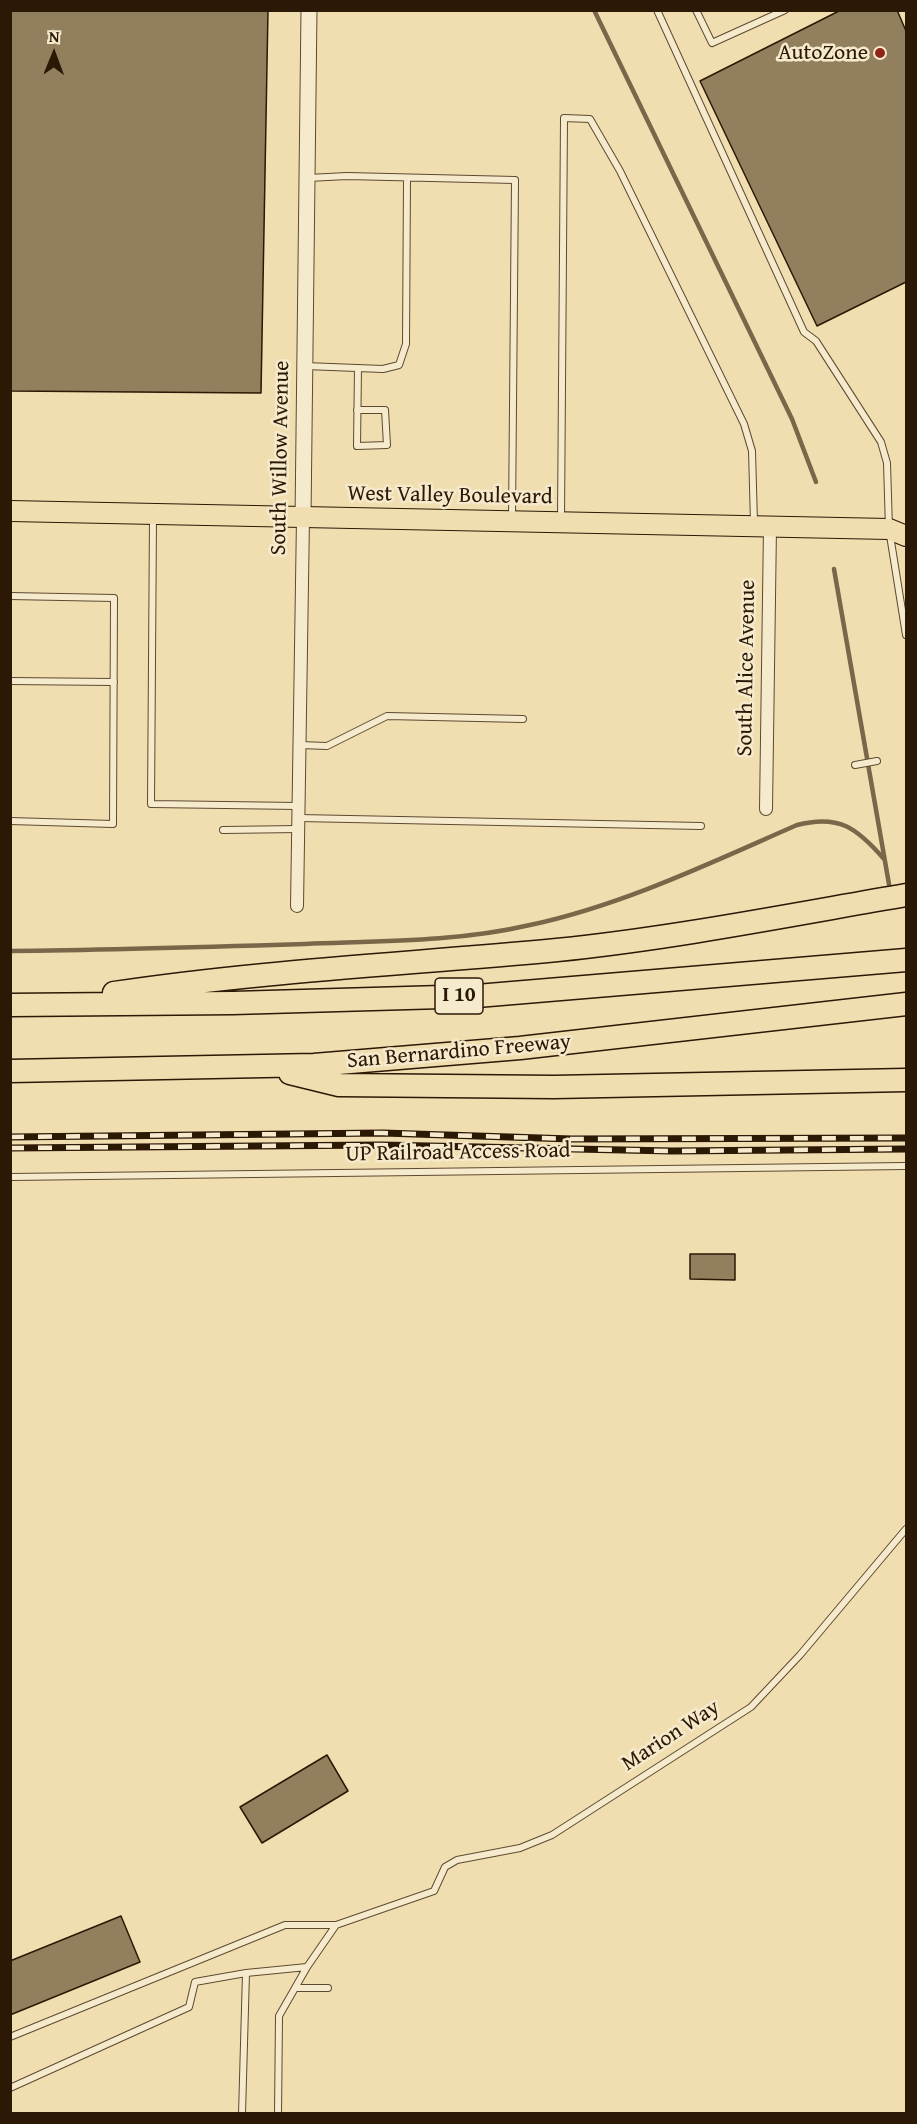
<!DOCTYPE html>
<html>
<head>
<meta charset="utf-8">
<style>
	body { margin:0 }
	#map { position:relative; width:917px; height:2124px; overflow:hidden; background:#f1deb0; font-family:"Gentium Book Plus",serif }
	canvas { display:block }
	.frame { position:absolute; inset:0; border:12px solid #2b1805; pointer-events:none }
	.north { position:absolute; left:24px; top:24px; width:60px; height:60px; -webkit-text-stroke:4px #f6eacc; paint-order:stroke; rotate:1deg; font-size:16px; font-weight:700; line-height:24px; text-align:center; color:#2b1805 }
	.north::after { content:''; display:block; margin:auto; width:21px; height:27px; background:#2b1805; clip-path:polygon(50% 0,100% 100%,50% 72%,0 100%) }
</style>
</head>
<body>
<div id="map">
<canvas width="917" height="2124"></canvas>
<div class="frame"></div>
<div class="north">N</div>
</div>
<script>
const context = document.querySelector('canvas').getContext('2d');
context.lineJoin = 'round';
function trace(path, color, width, dash) { context.strokeStyle = color; context.lineWidth = width; context.lineCap = dash ? 'butt' : 'round'; context.setLineDash(dash || []); context.stroke(path); }
function fillPath(path, color) { context.fillStyle = color; context.fill(path, 'evenodd'); }
function drawText(font, color, halo, rows, align = 'center') {
  context.font = font + ' "Gentium Book Plus",serif'; context.lineWidth = 5; context.setLineDash([]); context.textBaseline = 'middle'; context.strokeStyle = halo; context.fillStyle = color; for (const [text, x, y, turn = 0] of rows) {
    context.save(); context.translate(x, y); context.rotate((+turn || 0) * Math.PI / 180); context.textAlign = isNaN(turn) ? turn : align; if (halo) context.strokeText(text, 0, 0); context.fillText(text, 0, 0); context.restore();
  }
}
trace(new Path2D(`
	M 594,10 L 792,419 L 816,482
	M 834,569 L 890,890
	M 10,951 C 109,950 207,947 305,944 C 380,941 457,942 530,925 C 623,905 710,863 797,825 C 839,814 857,828 884,859`), '#7a6749', 4.5);
const building = new Path2D(`
	M 10,10 L 268,10 L 261,393 L 10,391 Z
	M 841,10 L 897,10 L 906,31 L 906,282 L 817,326 L 700,81 Z
	M 690,1254 L 735,1254 L 735,1280 L 690,1279 Z
	M 327,1755 L 348,1791 L 262,1843 L 240,1807 Z
	M 121,1916 L 140,1962 L 10,2015 L 10,1961 Z`);
fillPath(building, '#927f5e');
trace(building, '#2b1805', 1.5);
const service = new Path2D(`
	M 657,10 L 804,332 L 816,341 L 881,442 L 887,463 L 889,529 L 906,635
	M 696,10 L 712,43 L 785,10
	M 308,178 L 347,176 L 515,180 L 512,518
	M 305,366 L 383,369 L 399,365 L 406,344 L 407,178
	M 357,410 L 385,410 L 387,445 L 357,446 L 358,368
	M 153,518 L 151,804 L 298,806
	M 561,519 L 564,118 L 590,119 L 620,171 L 744,424 L 752,451 L 754,523
	M 10,596 L 114,598 L 113,824 L 10,821
	M 10,681 L 114,682
	M 300,745 L 327,746 L 387,716 L 523,719
	M 855,765 L 877,761
	M 299,818 L 701,826
	M 223,830 L 298,829
	M 10,1177 L 906,1166
	M 295,1988 L 328,1988
	M 10,2037 L 285,1925 L 336,1925
	M 10,2088 L 189,2007 L 195,1982 L 246,1973 L 307,1967
	M 242,2114 L 246,1973
	M 278,2114 L 279,2016 L 307,1967 L 336,1925 L 434,1891 L 445,1867 L 457,1860 L 520,1848 L 552,1835 L 751,1707 L 800,1655 L 906,1529`);
const minor = new Path2D(`
	M 766,809 L 770,527
	M 297,906 L 303,518`);
const tertiary = new Path2D(`
	M 303,518 L 309,10`);
const primary = new Path2D(`
	M 10,511 L 889,529 L 906,536`);
const motorway = new Path2D(`
	M 114,993 C 261,971 409,964 557,950 C 674,938 790,915 906,895
	M 10,1005 L 233,1003 L 477,996 L 906,960
	M 10,1071 L 314,1065 L 520,1048 L 906,1004
	M 290,1073 L 339,1085 L 554,1087 L 906,1080`);
trace(service, '#5c4a30', 8);
trace(minor, '#5c4a30', 14);
trace(tertiary, '#5c4a30', 17);
trace(primary, '#2b1805', 22);
trace(motorway, '#2b1805', 25);
trace(service, '#f6eacc', 6);
trace(minor, '#f6eacc', 12);
trace(tertiary, '#f6eacc', 15);
trace(primary, '#f1deb0', 20);
trace(motorway, '#f1deb0', 22);
const rail = new Path2D(`
	M 10,1137 L 383,1133 L 572,1139 L 906,1138
	M 10,1148 L 381,1145 L 672,1151 L 906,1149`);
trace(rail, '#2b1805', 7);
trace(rail, '#f6eacc', 4.5, [14]);
for (const [x, y, r, color] of [
	[880,53,6,"#8f2418"]
]) { const dot = new Path2D(); dot.arc(x, y, r, 0, 2 * Math.PI); context.fillStyle = color; context.fill(dot); trace(dot, '#f6eacc', 2); }
for (const [x, y, w] of [
	[459,996,48]
]) { const box = new Path2D(); box.roundRect(x - w / 2, y - 18, w, 36, 4.5); context.fillStyle = '#f6eacc'; context.fill(box); trace(box, '#2b1805', 1.5); }
drawText('bold 21px', '#2b1805', null, [
	["I 10",459,996]
]);
drawText('22px', '#2b1805', '#f6eacc', [
	["AutoZone",868,53]
], 'right');
drawText('22px', '#2b1805', '#f6eacc', [
	["South Willow Avenue",281,458,-89],
	["West Valley Boulevard",450,496,1],
	["South Alice Avenue",747,668,-89],
	["San Bernardino Freeway",459,1052,-5],
	["UP Railroad Access Road",458,1153,-1],
	["Marion Way",671,1736,-33]
]);
</script>
</body>
</html>
